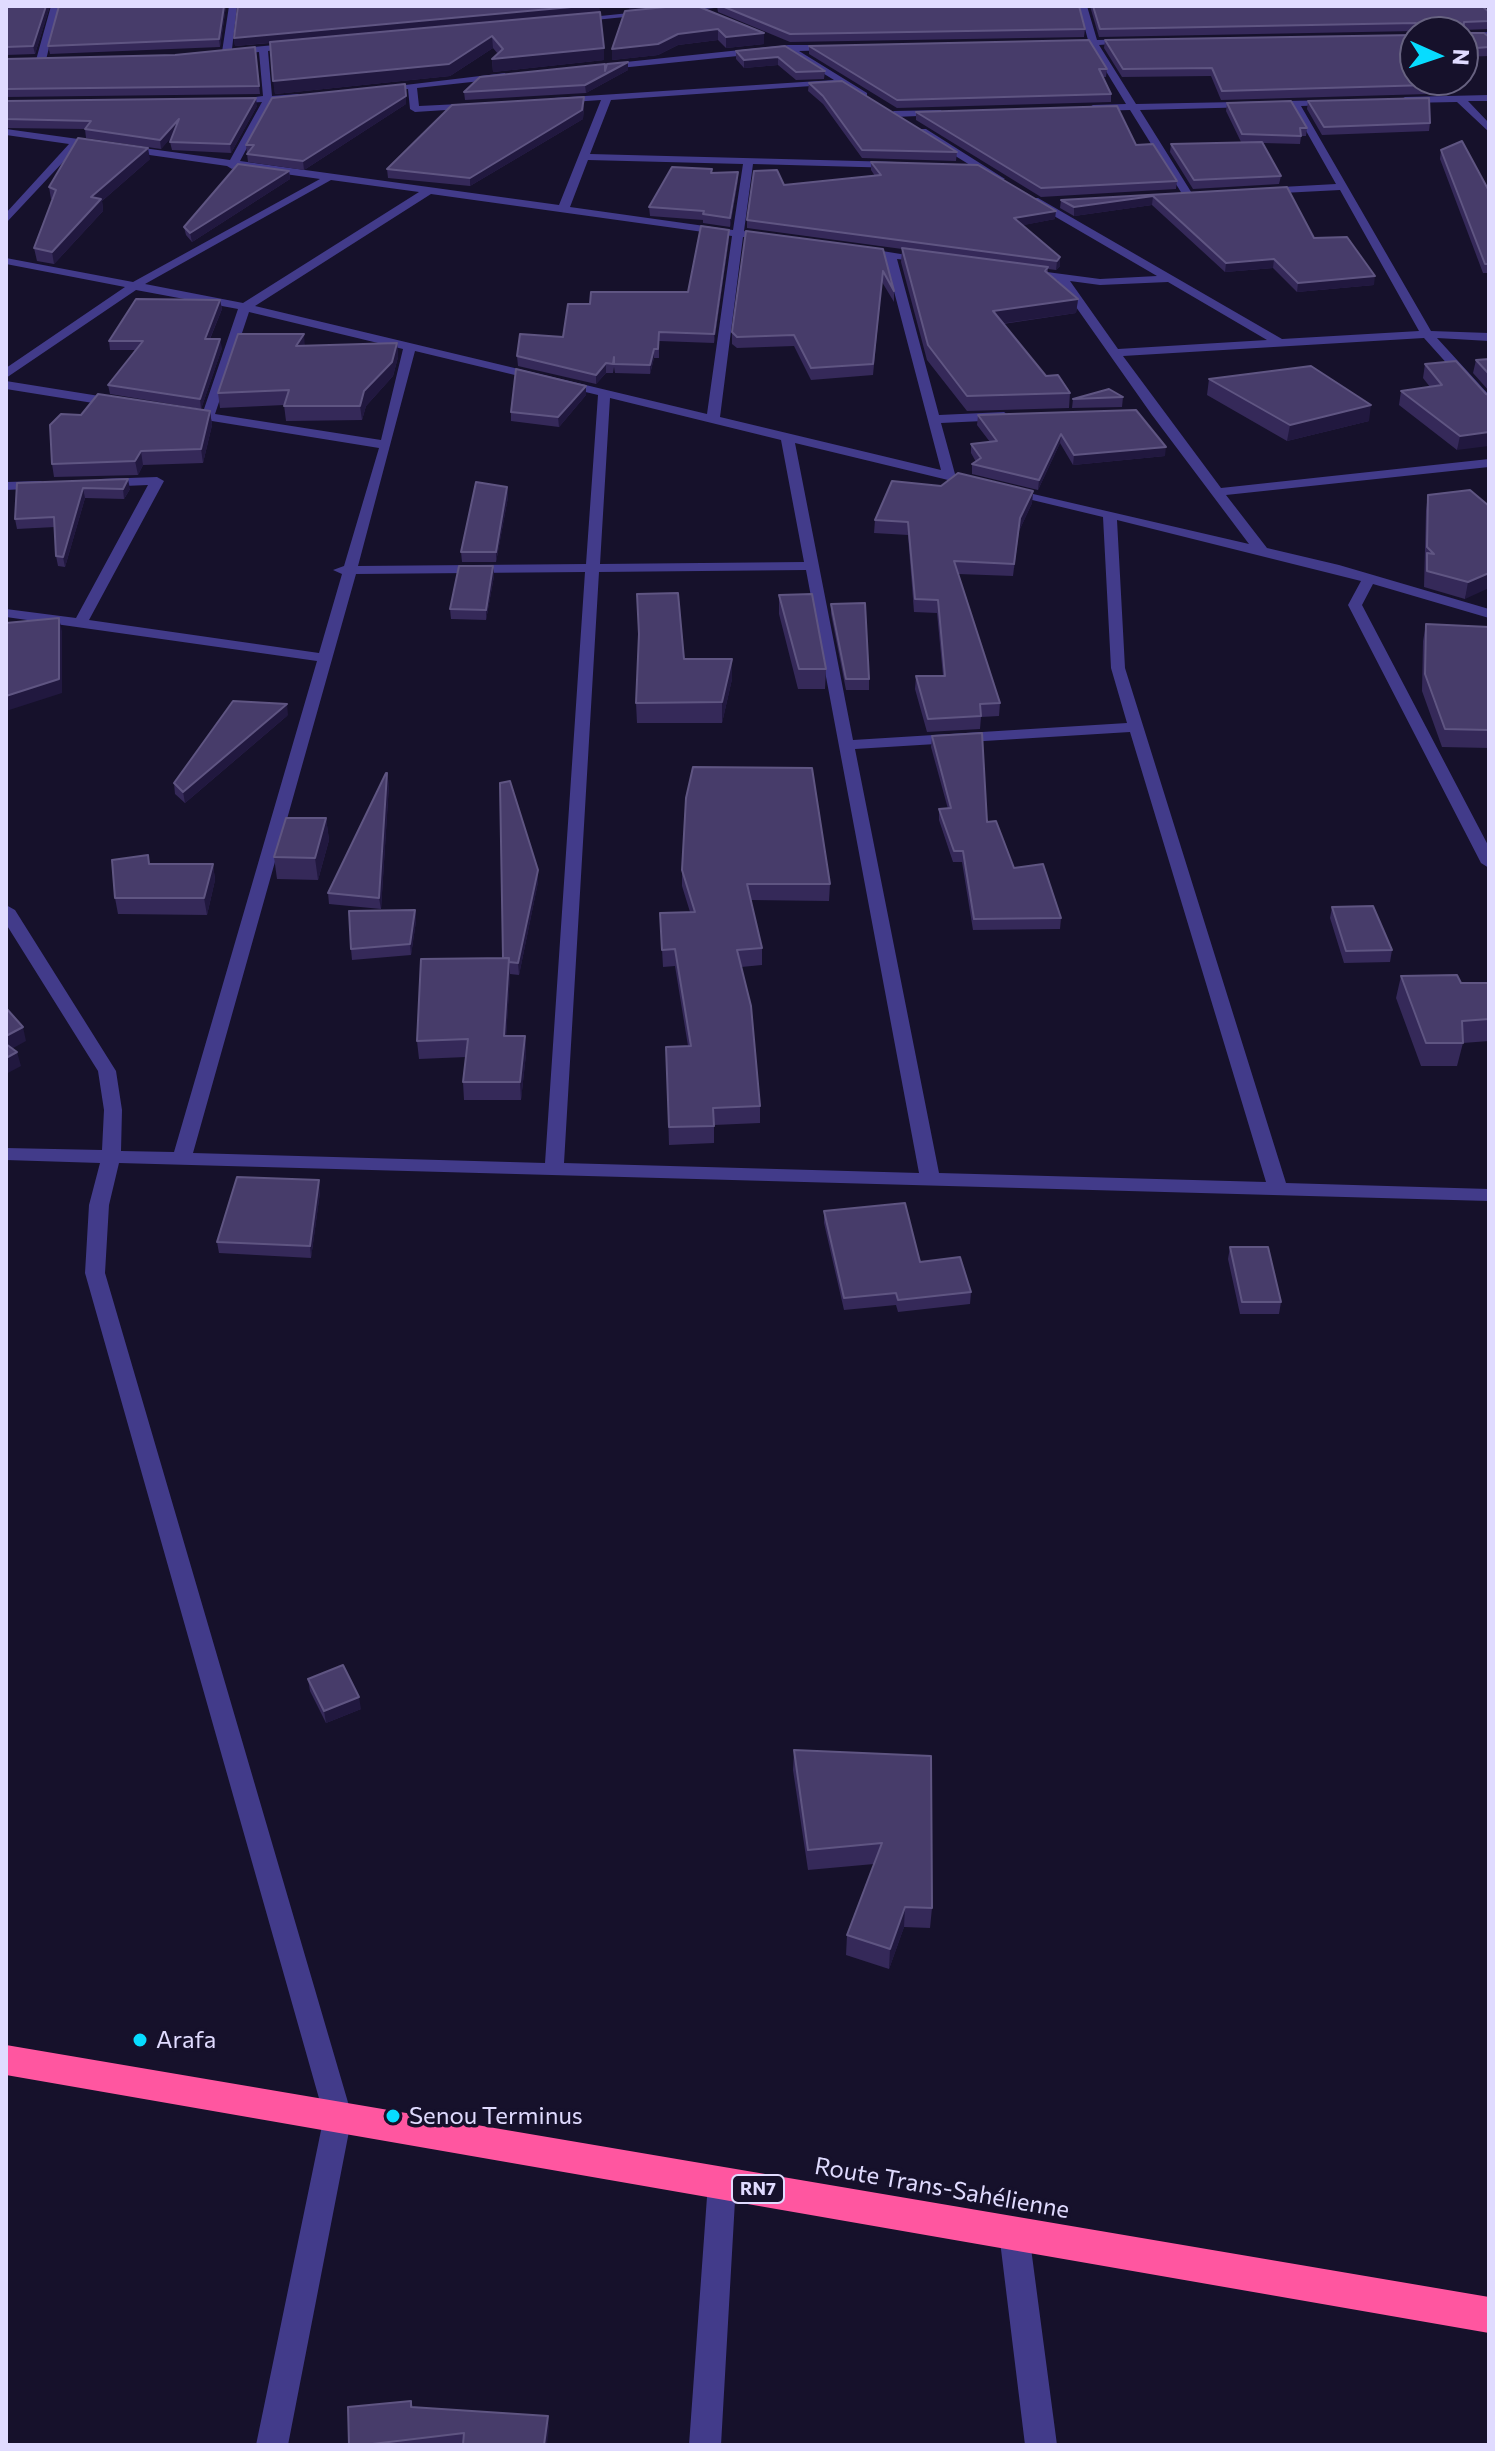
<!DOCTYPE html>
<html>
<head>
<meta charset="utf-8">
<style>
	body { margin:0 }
	#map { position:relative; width:1495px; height:2451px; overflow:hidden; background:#16112b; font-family:Commissioner,sans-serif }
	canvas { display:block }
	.frame { position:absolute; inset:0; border:8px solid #e0dbff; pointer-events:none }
	.north { position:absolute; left:1399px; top:16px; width:80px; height:80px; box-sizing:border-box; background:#16112b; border:2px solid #676280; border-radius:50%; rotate:93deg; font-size:22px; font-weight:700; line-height:32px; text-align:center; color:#e0dbff }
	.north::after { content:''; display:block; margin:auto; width:28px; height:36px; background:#07dcff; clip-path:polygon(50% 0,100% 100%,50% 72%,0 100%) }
</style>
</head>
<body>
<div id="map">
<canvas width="1495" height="2451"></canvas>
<div class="frame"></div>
<div class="north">N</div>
</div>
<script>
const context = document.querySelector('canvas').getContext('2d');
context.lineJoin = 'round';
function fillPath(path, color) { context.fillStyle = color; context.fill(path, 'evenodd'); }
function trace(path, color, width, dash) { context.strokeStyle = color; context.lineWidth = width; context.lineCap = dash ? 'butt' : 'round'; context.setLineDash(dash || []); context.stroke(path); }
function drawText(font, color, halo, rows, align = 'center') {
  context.font = font + ' Commissioner,sans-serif'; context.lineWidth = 7; context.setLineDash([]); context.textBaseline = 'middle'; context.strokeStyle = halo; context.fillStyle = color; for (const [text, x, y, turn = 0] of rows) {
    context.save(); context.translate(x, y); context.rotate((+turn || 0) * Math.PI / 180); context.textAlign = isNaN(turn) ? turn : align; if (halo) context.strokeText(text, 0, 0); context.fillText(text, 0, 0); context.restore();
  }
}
fillPath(new Path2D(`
	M 51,6 L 59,6 L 46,60 L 41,63 L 36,60 Z
	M 229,6 L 237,6 L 232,49 L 296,43 L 301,46 L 268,51 L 272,96 L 298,94 L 303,97 L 272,101 L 240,161 L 559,205 L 601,100 L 557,103 L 554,98 L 834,80 L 787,51 L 600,70 L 597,65 L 788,45 L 838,45 L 835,50 L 799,51 L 867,93 L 867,97 L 861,97 L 840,84 L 611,100 L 590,154 L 897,162 L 902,165 L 897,168 L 753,164 L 744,231 L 776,238 L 771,241 L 743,237 L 720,417 L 941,470 L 885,257 L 854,252 L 854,248 L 858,247 L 931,259 L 925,262 L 897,259 L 939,415 L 1004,412 L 1010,416 L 1004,420 L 941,423 L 955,474 L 982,480 L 982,486 L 977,487 L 795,443 L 853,740 L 1127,723 L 1111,668 L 1103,517 L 1003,493 L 1003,487 L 1249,544 L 1152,415 L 1057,280 L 1018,272 L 1024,269 L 1100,279 L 1157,276 L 1030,202 L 1030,198 L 1038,198 L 1282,339 L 1419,331 L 1340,190 L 1263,194 L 1258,191 L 1263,188 L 1336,184 L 1292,106 L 1140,110 L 1193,195 L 1184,197 L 1130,110 L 1093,111 L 1088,108 L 1093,105 L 1126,104 L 1090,45 L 1058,43 L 1088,40 L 1079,6 L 1087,6 L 1097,40 L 1131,39 L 1136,42 L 1099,45 L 1136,104 L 1336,100 L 1333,105 L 1301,106 L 1431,331 L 1489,333 L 1489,341 L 1437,338 L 1489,395 L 1489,407 L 1485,406 L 1424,338 L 1123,356 L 1221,488 L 1489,459 L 1489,467 L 1226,495 L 1267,548 L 1339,565 L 1489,609 L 1489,618 L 1373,584 L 1362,605 L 1489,847 L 1489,868 L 1481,863 L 1348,605 L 1361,581 L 1117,520 L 1125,668 L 1286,1183 L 1489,1189 L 1489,1201 L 119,1163 L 109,1205 L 105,1273 L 352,2116 L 288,2445 L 256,2445 L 324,2116 L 85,1273 L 89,1205 L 100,1163 L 6,1160 L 6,1148 L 102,1150 L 104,1110 L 98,1071 L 6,924 L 6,905 L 15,910 L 116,1071 L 122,1110 L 121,1151 L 174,1152 L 317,661 L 6,617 L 6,609 L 76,618 L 148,485 L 101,487 L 94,483 L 101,479 L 157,477 L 164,481 L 89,620 L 319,653 L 342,574 L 333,570 L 344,566 L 379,448 L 181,416 L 179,413 L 185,409 L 203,412 L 238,309 L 136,290 L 6,378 L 6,368 L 125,287 L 6,264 L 6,258 L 133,282 L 320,179 L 236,167 L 232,169 L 227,166 L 79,145 L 6,223 L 6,213 L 69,144 L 6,135 L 6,129 L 230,160 L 262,102 L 230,104 L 225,101 L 263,96 L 259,52 L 227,55 L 222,52 ZM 588,160 L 743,164 L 733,230 L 570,207 ZM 331,180 L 419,192 L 243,303 L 145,284 ZM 431,194 L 732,236 L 707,414 L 255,306 ZM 1070,281 L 1100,285 L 1168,282 L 1267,340 L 1118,349 ZM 249,312 L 403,349 L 381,440 L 215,414 ZM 415,351 L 598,395 L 586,564 L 358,566 ZM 610,398 L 781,440 L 804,562 L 600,564 ZM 806,570 L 919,1173 L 564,1163 L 599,572 ZM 585,572 L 545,1163 L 193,1153 L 356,574 ZM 1130,732 L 1266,1182 L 939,1173 L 855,749 Z
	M 698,6 L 734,6 L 575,22 L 571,19 Z
	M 1489,32 L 1489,38 L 1463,39 L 1463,33 Z
	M 505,73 L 508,78 L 417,88 L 419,106 L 480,103 L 477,108 L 415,112 L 410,109 L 408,89 L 377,92 L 372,89 Z
	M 1489,95 L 1489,101 L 1468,101 L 1489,123 L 1489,132 L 1457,102 L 1405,103 L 1400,100 L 1405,97 Z
	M 941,110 L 944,115 L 894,117 L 889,114 L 894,111 Z
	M 918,129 L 926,129 L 1005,179 L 996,181 L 918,133 Z
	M 6,381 L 118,399 L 124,403 L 118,407 L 6,389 Z
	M 41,481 L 48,485 L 46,488 L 6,490 L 6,482 Z
	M 722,2169 L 732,2173 L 736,2183 L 721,2445 L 689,2445 L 708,2183 L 712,2173 Z
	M 1014,2219 L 1024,2223 L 1029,2233 L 1057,2445 L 1025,2445 L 999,2233 L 1004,2223 Z`), '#423b8a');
fillPath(new Path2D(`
	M 6,2045 L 1489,2297 L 1489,2333 L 6,2075 Z`), '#ff56a0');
fillPath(new Path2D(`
	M 6,6 L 50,6 L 35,54 L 6,55 Z
	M 226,6 L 220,47 L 50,54 L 48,46 Z
	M 238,6 L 599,6 L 604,60 L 493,72 L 492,59 L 498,54 L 493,48 L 450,76 L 275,94 L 270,43 L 235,46 L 234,38 Z
	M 629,6 L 697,6 L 764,44 L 726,48 L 718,40 L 678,45 L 658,55 L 612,60 L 612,49 L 654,8 L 630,10 Z
	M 717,6 L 1079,6 L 1085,29 L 1084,37 L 790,42 L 718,12 Z
	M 1090,6 L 1483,6 L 1489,12 L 1489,29 L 1463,30 L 1463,32 L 1415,31 L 1099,37 Z
	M 1463,33 L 1489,37 L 1489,56 L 1463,57 Z
	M 1105,40 L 1429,85 L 1427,94 L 1221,100 L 1211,76 L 1122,77 L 1104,48 Z
	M 785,46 L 825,71 L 824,79 L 796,80 L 778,65 L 744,68 L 736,59 L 736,51 Z
	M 809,46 L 1107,69 L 1106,77 L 1103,77 L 1111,94 L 1111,102 L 897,108 L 809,54 Z
	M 255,47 L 260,94 L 6,97 L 6,59 L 175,55 Z
	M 628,70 L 586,93 L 465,100 L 464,92 L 605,71 Z
	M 809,83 L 957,152 L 956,161 L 862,158 L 823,104 L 808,91 Z
	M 6,101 L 257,106 L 231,153 L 172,150 L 170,142 L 172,136 L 161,149 L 86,138 L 85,129 L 6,128 Z
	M 1308,101 L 1430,123 L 1429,131 L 1322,135 L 1307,109 Z
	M 1227,103 L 1307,128 L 1306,136 L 1301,136 L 1300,144 L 1263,143 L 1281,176 L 1279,184 L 1193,189 L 1170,152 L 1171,144 L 1241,142 L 1226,111 Z
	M 406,104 L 304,170 L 248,162 L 246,145 Z
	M 584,105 L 583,119 L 470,186 L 388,178 L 387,169 Z
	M 916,112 L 1177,181 L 1176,189 L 1041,197 L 916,120 Z
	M 1441,150 L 1489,191 L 1489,273 L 1483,273 L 1440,159 Z
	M 150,159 L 102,201 L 103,211 L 54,264 L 37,261 L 34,248 L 53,200 L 51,199 L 49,187 Z
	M 871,162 L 1055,219 L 1023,225 L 1060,257 L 1060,266 L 1056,270 L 1048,269 L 1048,274 L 1078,299 L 1076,313 L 1003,324 L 1046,376 L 1070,393 L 1069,408 L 967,411 L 927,360 L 901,262 L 902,249 L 747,228 L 747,220 L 784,185 L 875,176 L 871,170 Z
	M 712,169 L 712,173 L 738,180 L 730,227 L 703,223 L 703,220 L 650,216 L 649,207 Z
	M 289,171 L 290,179 L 192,242 L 186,235 L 184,227 Z
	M 1287,187 L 1314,238 L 1374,285 L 1297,292 L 1273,268 L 1225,272 L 1152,205 L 1074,216 L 1060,208 L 1061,200 Z
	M 729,239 L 714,343 L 659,341 L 659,358 L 654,358 L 650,374 L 615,373 L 614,367 L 613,373 L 606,373 L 596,384 L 518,366 L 517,356 L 563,337 L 590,304 L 688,292 Z
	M 883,249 L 894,291 L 894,302 L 882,282 L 873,375 L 811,380 L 794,346 L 737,348 L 732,344 L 732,332 Z
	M 220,300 L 222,309 L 210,339 L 222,348 L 201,409 L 110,394 L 108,385 L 135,350 L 110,350 L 109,341 Z
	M 397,343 L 398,357 L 393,376 L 366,406 L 362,420 L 286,421 L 284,405 L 220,408 L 218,393 L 305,346 Z
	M 1489,359 L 1489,391 L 1473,373 L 1476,360 Z
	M 1425,364 L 1486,394 L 1457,450 L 1399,405 L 1401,391 L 1430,387 L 1423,378 Z
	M 1209,379 L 1369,421 L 1287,441 L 1207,395 Z
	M 586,395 L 559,427 L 511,421 L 511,412 Z
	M 1123,397 L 1122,407 L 1072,408 L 1073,399 Z
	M 210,411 L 212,425 L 203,463 L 143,465 L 138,475 L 54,477 L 52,464 L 81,415 Z
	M 978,415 L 1165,456 L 1073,465 L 1060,443 L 1038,490 L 972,474 L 972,464 L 976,462 L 971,453 L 971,444 L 990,442 L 977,425 Z
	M 17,483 L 130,489 L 124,499 L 85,498 L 65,567 L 58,566 L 56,556 L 55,527 L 17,529 L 15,519 Z
	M 941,486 L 1033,491 L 1032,503 L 1019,531 L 1013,576 L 958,574 L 1000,703 L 999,716 L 981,717 L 980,729 L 927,732 L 915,689 L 916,676 L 943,676 L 937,613 L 914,612 L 908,535 L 874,533 L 875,520 Z
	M 507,487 L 508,497 L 496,562 L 462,562 L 461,552 Z
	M 1428,495 L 1489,506 L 1465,599 L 1424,587 L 1426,510 Z
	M 493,566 L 494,576 L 486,620 L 451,619 L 450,609 Z
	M 779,595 L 826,669 L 825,689 L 798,689 L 779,614 Z
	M 831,604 L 869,679 L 869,690 L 846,690 L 831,614 Z
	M 1426,624 L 1489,627 L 1489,748 L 1442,747 L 1422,691 L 1423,641 Z
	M 639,639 L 684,659 L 732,659 L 732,679 L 722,723 L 637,723 L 636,703 Z
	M 288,715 L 185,803 L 175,794 L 174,783 Z
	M 932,736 L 987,822 L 1014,868 L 1061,918 L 1060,929 L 973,930 L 962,862 L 953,862 L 939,820 L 939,809 L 948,809 L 931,747 Z
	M 389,784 L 381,909 L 329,904 L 328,893 Z
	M 326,818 L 329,840 L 318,880 L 277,879 L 274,857 Z
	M 148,855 L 150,864 L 213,864 L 215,880 L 207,915 L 118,914 L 115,898 Z
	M 538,870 L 538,882 L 519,975 L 510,974 L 506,1036 L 525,1036 L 526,1054 L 521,1100 L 464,1100 L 463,1082 L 466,1057 L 419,1059 L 417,1041 L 503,958 Z
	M 682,870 L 830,884 L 829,901 L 751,900 L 762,948 L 762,965 L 741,967 L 760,1106 L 760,1123 L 714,1125 L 714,1143 L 669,1145 L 666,1047 L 688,1046 L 675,966 L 663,967 L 660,913 L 690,912 L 682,886 Z
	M 1332,907 L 1392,950 L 1390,962 L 1344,963 L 1330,918 Z
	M 415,910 L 416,921 L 411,955 L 352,960 L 351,949 Z
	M 1401,976 L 1461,983 L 1489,983 L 1489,1041 L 1463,1043 L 1457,1066 L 1421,1066 L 1396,998 Z
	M 320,1192 L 311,1258 L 219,1253 L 217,1242 Z
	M 824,1211 L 920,1262 L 971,1292 L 970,1304 L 898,1312 L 896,1305 L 844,1310 L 824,1223 Z
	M 1230,1247 L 1281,1302 L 1279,1314 L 1240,1314 L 1228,1259 Z
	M 308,1679 L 361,1709 L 326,1723 L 310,1691 Z
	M 794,1750 L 931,1756 L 932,1908 L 930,1928 L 904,1927 L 889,1969 L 846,1955 L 847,1935 L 874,1864 L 808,1870 L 793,1770 Z
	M 411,2401 L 413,2407 L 549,2427 L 458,2445 L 349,2445 Z`), '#352959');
fillPath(new Path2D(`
	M 46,6 L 50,6 L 35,54 L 33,46 Z
	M 224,6 L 226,6 L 220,47 L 219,39 Z
	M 582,6 L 599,6 L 599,12 L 235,46 L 234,38 Z
	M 629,6 L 686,6 L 630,10 Z
	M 718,29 L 718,40 L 678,45 L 658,55 L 612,60 L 612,49 L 678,34 Z
	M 764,33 L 764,44 L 726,48 L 726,37 Z
	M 492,36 L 493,48 L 450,76 L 275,94 L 273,81 Z
	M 604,48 L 604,60 L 493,72 L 492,59 Z
	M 778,57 L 778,65 L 744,68 L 744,60 Z
	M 628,62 L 628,70 L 586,93 L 585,85 Z
	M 406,96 L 406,104 L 304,170 L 303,161 Z
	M 584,97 L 583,119 L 470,186 L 470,178 Z
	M 256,98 L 257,106 L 231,153 L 230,144 Z
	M 179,119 L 180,128 L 161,149 L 160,140 Z
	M 148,148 L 150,159 L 102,201 L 103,211 L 54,264 L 52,252 L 91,197 Z
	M 289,171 L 290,179 L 192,242 L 190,233 Z
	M 738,172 L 738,180 L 730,227 L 730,218 Z
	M 1153,196 L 1152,205 L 1074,216 L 1074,207 Z
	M 1056,211 L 1055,219 L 1014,227 L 1014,218 Z
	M 729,230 L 729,239 L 714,343 L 714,334 Z
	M 1060,257 L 1060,266 L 1056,270 L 1057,261 Z
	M 1274,259 L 1273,268 L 1225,272 L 1226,263 Z
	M 1375,276 L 1374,285 L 1297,292 L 1298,283 Z
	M 1078,299 L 1076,313 L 992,325 L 993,311 Z
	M 220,300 L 222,309 L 206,348 L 205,339 Z
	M 304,334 L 305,348 L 296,346 Z
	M 220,339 L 222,348 L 201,409 L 200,399 Z
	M 397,343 L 398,357 L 393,376 L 366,406 L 362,420 L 360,406 L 364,391 Z
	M 654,349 L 654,358 L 650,374 L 650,365 Z
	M 606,363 L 606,373 L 596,384 L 596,375 Z
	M 586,386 L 586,395 L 559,427 L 558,417 Z
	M 1371,405 L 1369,421 L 1287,441 L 1290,425 Z
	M 210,411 L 212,425 L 203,463 L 201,449 Z
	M 1489,432 L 1489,446 L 1457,450 L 1460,436 Z
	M 1061,434 L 1060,443 L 1038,490 L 1039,480 Z
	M 1166,447 L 1165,456 L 1073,465 L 1074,455 Z
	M 141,451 L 143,465 L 138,475 L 135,461 Z
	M 128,479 L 130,489 L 124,499 L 123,489 Z
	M 507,487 L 508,497 L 496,562 L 496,552 Z
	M 83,488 L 85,498 L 65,567 L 63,557 Z
	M 1033,491 L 1032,503 L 1019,531 L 1013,576 L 1020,518 Z
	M 493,566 L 494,576 L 486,620 L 486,610 Z
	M 1489,573 L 1489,588 L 1465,599 L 1468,582 Z
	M 59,618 L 62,631 L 62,693 L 6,711 L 6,696 Z
	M 732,659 L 732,679 L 722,723 L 722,702 Z
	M 287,704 L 288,715 L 185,803 L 183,792 Z
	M 387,773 L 389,784 L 381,909 L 379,898 Z
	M 326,818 L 329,840 L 318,880 L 315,858 Z
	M 213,864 L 215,880 L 207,915 L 204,898 Z
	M 538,870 L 538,882 L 519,975 L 518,963 Z
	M 415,910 L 416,921 L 411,955 L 410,944 Z
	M 509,958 L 510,976 L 505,1054 L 504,1036 Z
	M 23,1027 L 26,1041 L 6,1052 L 6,1036 Z
	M 525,1036 L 526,1054 L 521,1100 L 520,1082 Z
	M 17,1052 L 21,1066 L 6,1074 L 6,1058 Z
	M 319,1180 L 320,1192 L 311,1258 L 310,1246 Z
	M 359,1697 L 361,1709 L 326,1723 L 324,1711 Z
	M 905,1907 L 904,1927 L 889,1969 L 890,1949 Z
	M 548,2416 L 549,2427 L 547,2445 L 544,2445 Z`), '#21183f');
const building = new Path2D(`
	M 6,6 L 46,6 L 33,46 L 6,47 Z
	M 59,6 L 224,6 L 219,39 L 48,46 Z
	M 238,6 L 582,6 L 234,38 Z
	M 676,6 L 697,6 L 764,33 L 726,37 L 718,29 L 678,34 L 658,44 L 612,49 L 625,11 Z
	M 722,6 L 1079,6 L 1085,29 L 790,34 Z
	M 1093,6 L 1482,6 L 1489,12 L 1489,21 L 1464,22 L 1463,32 L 1417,32 L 1419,26 L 1416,23 L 1100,29 Z
	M 600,12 L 604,48 L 492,59 L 503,49 L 492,36 L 449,64 L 273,81 L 270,42 Z
	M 1463,33 L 1484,33 L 1489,37 L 1489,47 L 1463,49 Z
	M 1415,35 L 1415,80 L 1429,80 L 1429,85 L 1222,91 L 1212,68 L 1123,69 L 1105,40 Z
	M 1089,40 L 1107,69 L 1099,69 L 1111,94 L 897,100 L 809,46 Z
	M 785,46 L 825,71 L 796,72 L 778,57 L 744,60 L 736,51 Z
	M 255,47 L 259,86 L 6,89 L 6,59 L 175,55 Z
	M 628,62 L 585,85 L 464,92 L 480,77 L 605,64 L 605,71 L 607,64 Z
	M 842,81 L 957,152 L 862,150 L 823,96 L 809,83 Z
	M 405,84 L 406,96 L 303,161 L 247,154 L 254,145 L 246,145 L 272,98 Z
	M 584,97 L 582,110 L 470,178 L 387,169 L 452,105 Z
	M 256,98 L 230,144 L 170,142 L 179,119 L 160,140 L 85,129 L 91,121 L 6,119 L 6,101 Z
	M 1429,98 L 1430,123 L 1324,127 L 1308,101 Z
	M 1291,101 L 1307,128 L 1300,128 L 1301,136 L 1242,134 L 1227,103 Z
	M 1117,106 L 1136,145 L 1153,144 L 1177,181 L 1041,188 L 916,112 Z
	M 78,138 L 148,148 L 91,197 L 101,199 L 52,252 L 34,248 L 56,190 L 49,187 Z
	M 1462,141 L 1489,191 L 1489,264 L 1485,264 L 1441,150 Z
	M 1262,142 L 1281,176 L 1194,180 L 1171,144 Z
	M 871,162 L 978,165 L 1056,211 L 1014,218 L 1060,257 L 1057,261 L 747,220 L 754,171 L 777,170 L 784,185 L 881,175 Z
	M 238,164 L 289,171 L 190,233 L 184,227 Z
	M 672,167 L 712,169 L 711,173 L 738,172 L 730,218 L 703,214 L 704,211 L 649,207 Z
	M 1287,187 L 1314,238 L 1347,237 L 1375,276 L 1298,283 L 1274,259 L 1226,263 L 1153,196 L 1074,207 L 1061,200 Z
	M 701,226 L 729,230 L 714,334 L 659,332 L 658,349 L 654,349 L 650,365 L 614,364 L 614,357 L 613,364 L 606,363 L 596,375 L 517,356 L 520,334 L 563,337 L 568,304 L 590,304 L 591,292 L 688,292 Z
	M 746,231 L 883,249 L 894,291 L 883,271 L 873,364 L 811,368 L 794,335 L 737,337 L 732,332 Z
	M 902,248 L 1048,267 L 1045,271 L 1078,299 L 993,311 L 1046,376 L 1058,375 L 1070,393 L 967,396 L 928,345 Z
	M 136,299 L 220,300 L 205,339 L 220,339 L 200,399 L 108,385 L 143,341 L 109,341 Z
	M 238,334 L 304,334 L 296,346 L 397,343 L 392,362 L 364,391 L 360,406 L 284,406 L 289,390 L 218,393 Z
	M 1489,359 L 1489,374 L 1476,360 Z
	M 1456,361 L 1486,394 L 1489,395 L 1489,432 L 1460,436 L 1401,391 L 1442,385 L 1425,364 Z
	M 1311,366 L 1371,405 L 1290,425 L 1209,379 Z
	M 516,369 L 586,386 L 558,417 L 511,412 Z
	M 1109,389 L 1123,397 L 1073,399 Z
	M 98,394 L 210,411 L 201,449 L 141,451 L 135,461 L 52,464 L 50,425 L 61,414 L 81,415 Z
	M 1136,410 L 1166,447 L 1074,455 L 1061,434 L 1039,480 L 972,464 L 981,458 L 971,444 L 997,441 L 978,415 Z
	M 958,473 L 1033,491 L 1020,518 L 1014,564 L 954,561 L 1000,703 L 980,704 L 981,716 L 928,719 L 916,676 L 945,676 L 938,600 L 915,599 L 908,522 L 875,520 L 892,481 L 941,486 Z
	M 128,479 L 123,489 L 83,488 L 63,557 L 56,556 L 54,517 L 15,519 L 17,483 Z
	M 476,482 L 507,487 L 496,552 L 461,552 Z
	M 1470,490 L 1489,506 L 1489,573 L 1468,582 L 1427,571 L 1427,553 L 1434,554 L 1427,547 L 1428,495 Z
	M 459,566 L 493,566 L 486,610 L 450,609 Z
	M 678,593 L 684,659 L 732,659 L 722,702 L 636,703 L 639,634 L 637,594 Z
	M 812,594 L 826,669 L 799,669 L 779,595 Z
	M 865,603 L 869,679 L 846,679 L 831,604 Z
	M 59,618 L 59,679 L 6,696 L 6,623 Z
	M 1426,624 L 1489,627 L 1489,730 L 1445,729 L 1425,674 Z
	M 233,701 L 287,704 L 183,792 L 174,783 Z
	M 982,733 L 987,822 L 996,821 L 1014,868 L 1043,864 L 1061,918 L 974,919 L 963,851 L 954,851 L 939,809 L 951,808 L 932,736 Z
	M 693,767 L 812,768 L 830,884 L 747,884 L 762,948 L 737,950 L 751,1006 L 760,1106 L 713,1108 L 714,1126 L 669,1127 L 666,1047 L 691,1046 L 675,949 L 662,950 L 660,913 L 695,912 L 682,870 L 686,798 Z
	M 386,773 L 387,773 L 379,898 L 328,893 Z
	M 510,781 L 538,870 L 518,963 L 509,962 L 509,958 L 503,958 L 500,783 Z
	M 286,818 L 326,818 L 315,858 L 274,857 Z
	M 148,855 L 149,864 L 213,864 L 204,898 L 115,898 L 112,860 Z
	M 1373,906 L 1392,950 L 1346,951 L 1332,907 Z
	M 415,910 L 410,944 L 351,949 L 349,911 Z
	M 509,958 L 504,1036 L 525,1036 L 520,1082 L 463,1082 L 468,1039 L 417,1041 L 421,959 Z
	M 1457,975 L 1461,983 L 1489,983 L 1489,1019 L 1462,1021 L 1463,1043 L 1426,1043 L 1401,976 Z
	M 6,1008 L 23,1027 L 6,1036 Z
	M 6,1044 L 17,1052 L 6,1058 Z
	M 237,1177 L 319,1180 L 310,1246 L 217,1242 Z
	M 905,1203 L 920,1262 L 960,1257 L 971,1292 L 898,1300 L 896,1293 L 844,1298 L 824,1211 Z
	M 1230,1247 L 1268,1247 L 1281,1302 L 1242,1302 Z
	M 343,1665 L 359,1697 L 324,1711 L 308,1679 Z
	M 794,1750 L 931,1756 L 932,1908 L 905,1907 L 890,1949 L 847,1935 L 882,1843 L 808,1850 Z
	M 411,2401 L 411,2407 L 548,2416 L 544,2445 L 463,2445 L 464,2433 L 364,2445 L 349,2445 L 348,2407 Z`);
fillPath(building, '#473c6a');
trace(building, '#5f5582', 2);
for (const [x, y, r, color] of [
	[140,2040,8,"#07dcff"],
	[393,2116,8,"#07dcff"]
]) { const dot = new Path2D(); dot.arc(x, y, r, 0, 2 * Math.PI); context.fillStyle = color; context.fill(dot); trace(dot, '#16112b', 3); }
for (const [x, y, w] of [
	[758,2189,52]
]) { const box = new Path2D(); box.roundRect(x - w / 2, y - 14, w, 28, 6); context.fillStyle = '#16112b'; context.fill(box); trace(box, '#e0dbff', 2); }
drawText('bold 18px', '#e0dbff', null, [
	["RN7",758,2189]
]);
drawText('24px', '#e0dbff', '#16112b', [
	["Arafa",156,2040],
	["Senou Terminus",409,2116]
], 'left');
drawText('24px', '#e0dbff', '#16112b', [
	["Route Trans-Sahélienne",942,2188,10]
]);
</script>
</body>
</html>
